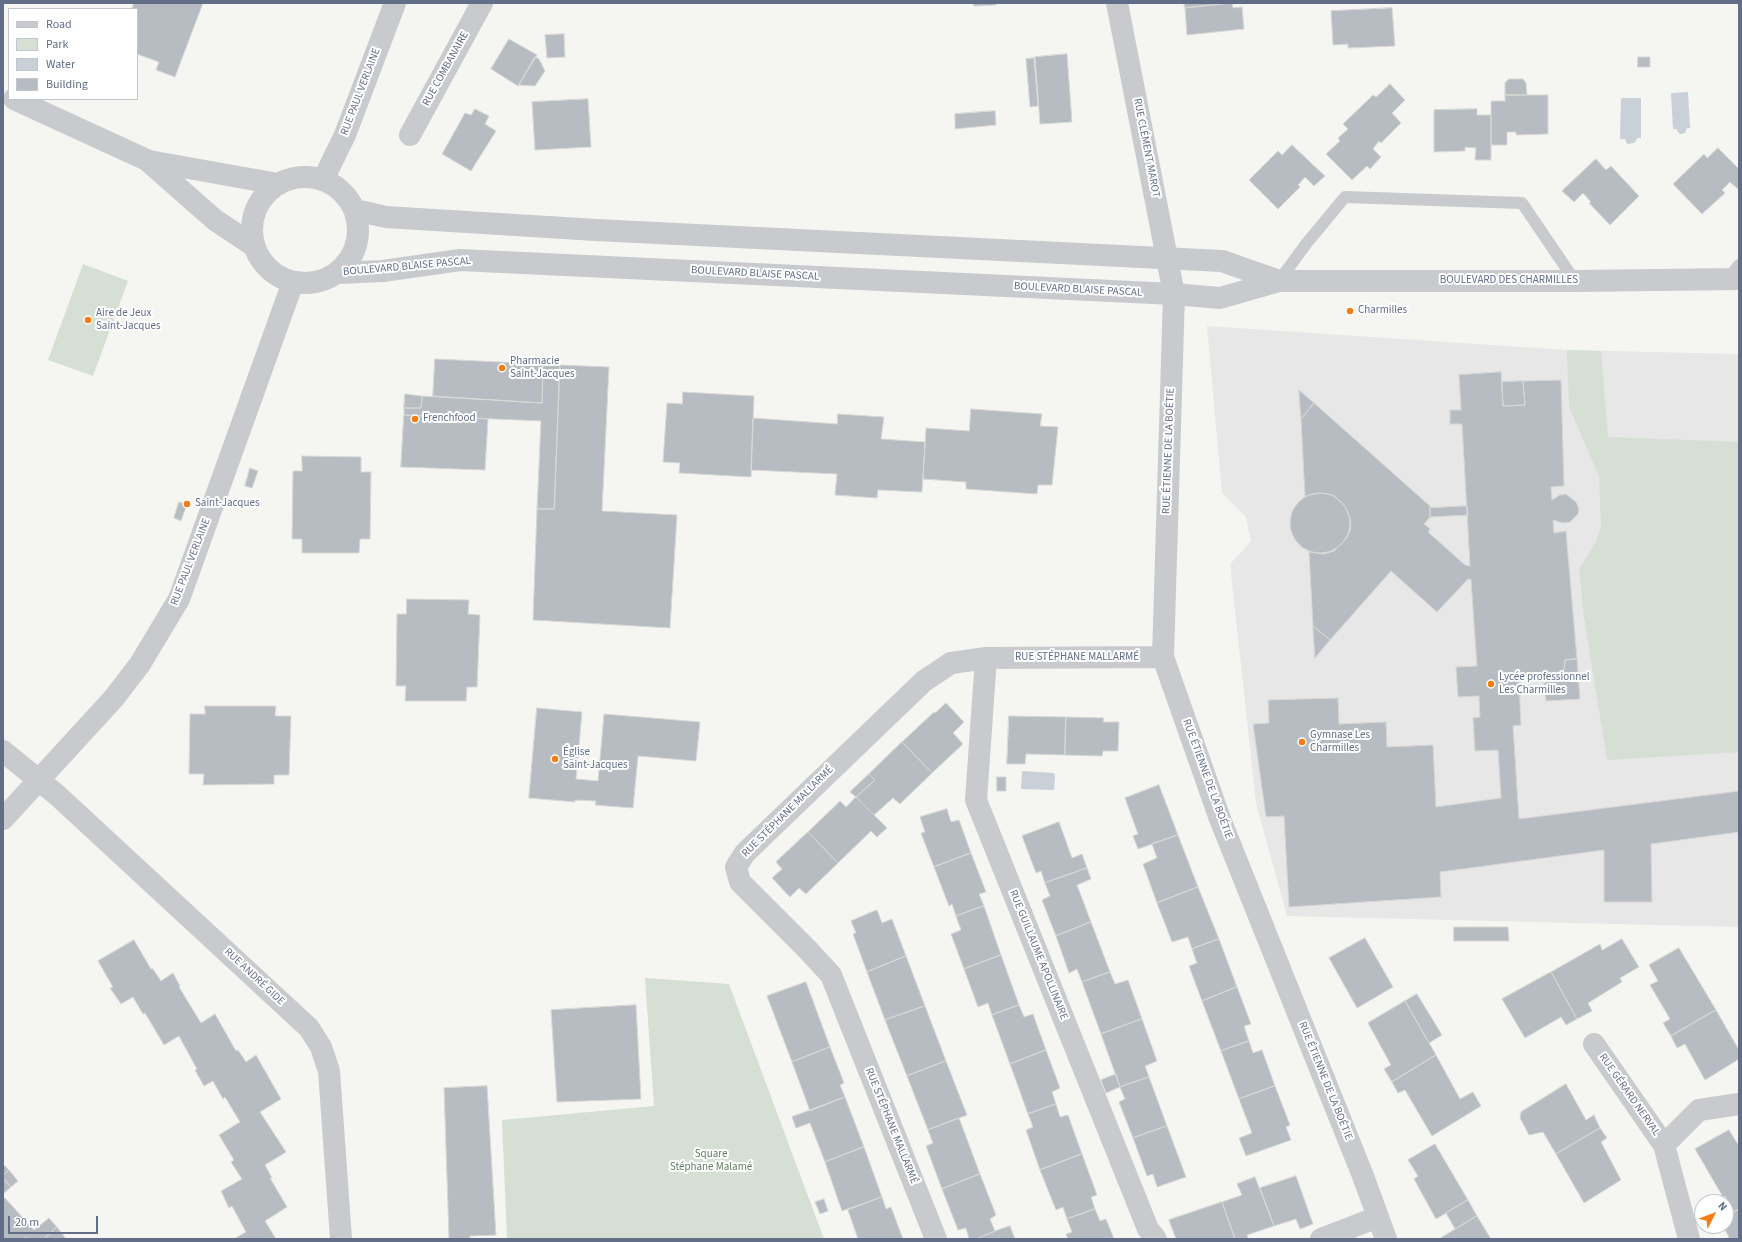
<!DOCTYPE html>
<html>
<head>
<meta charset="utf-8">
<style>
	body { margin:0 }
	#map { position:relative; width:1742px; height:1242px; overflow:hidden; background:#f5f6f2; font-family:"Source Sans 3",sans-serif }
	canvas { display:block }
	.frame { position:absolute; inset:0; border:4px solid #626e87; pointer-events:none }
	.legend { position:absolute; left:8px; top:8px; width:130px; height:92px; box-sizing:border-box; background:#fff; border:1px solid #c0c5cf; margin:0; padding:5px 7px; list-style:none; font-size:12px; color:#626e87 }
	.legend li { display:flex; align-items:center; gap:8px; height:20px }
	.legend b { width:20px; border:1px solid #c0c5cf }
	.north { position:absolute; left:1694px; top:1194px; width:40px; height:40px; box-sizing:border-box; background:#fff; border:1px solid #c0c5cf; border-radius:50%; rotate:48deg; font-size:11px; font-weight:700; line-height:16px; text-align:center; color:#626e87 }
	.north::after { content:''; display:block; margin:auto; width:14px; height:18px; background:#f57d14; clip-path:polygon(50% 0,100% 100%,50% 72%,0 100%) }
	.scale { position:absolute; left:8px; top:1216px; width:90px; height:18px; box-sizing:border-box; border:2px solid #626e87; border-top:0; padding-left:5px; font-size:12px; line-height:14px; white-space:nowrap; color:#626e87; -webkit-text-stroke:3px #fff; paint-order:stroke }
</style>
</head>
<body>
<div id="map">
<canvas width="1742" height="1242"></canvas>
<div class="frame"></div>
<ul class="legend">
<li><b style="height:5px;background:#c8cace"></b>Road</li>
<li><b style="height:11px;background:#d5dfd3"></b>Park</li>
<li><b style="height:11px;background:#cad0d7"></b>Water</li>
<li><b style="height:11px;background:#b7bcc3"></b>Building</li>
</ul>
<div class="north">N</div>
<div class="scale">20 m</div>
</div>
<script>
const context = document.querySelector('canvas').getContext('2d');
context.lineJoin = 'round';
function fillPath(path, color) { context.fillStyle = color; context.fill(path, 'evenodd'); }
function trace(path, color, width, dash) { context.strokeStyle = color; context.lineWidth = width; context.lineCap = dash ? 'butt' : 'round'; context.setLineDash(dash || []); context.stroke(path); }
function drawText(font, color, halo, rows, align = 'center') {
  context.font = font + ' "Source Sans 3",sans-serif'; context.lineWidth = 4; context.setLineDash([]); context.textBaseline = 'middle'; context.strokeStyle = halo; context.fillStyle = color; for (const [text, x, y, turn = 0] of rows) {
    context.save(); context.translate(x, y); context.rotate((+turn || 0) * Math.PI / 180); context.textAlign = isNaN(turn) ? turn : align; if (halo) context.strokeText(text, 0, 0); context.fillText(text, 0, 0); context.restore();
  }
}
fillPath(new Path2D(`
	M 1207,326 L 1567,350 L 1739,354 L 1739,927 L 1287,916 L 1256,803 L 1230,564 L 1251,541 L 1246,517 L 1222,493 Z`), '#e6e7e6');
fillPath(new Path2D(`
	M 83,264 L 128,281 L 93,376 L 48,360 Z
	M 1567,350 L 1601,351 L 1608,437 L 1739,442 L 1739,752 L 1607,760 L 1584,617 L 1579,569 L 1595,544 L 1601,527 L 1599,476 L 1569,407 Z
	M 645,978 L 729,984 L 824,1239 L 507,1239 L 502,1120 L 654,1106 Z`), '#d5dfd3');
fillPath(new Path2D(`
	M 1688,92 L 1690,128 L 1687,128 L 1685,133 L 1680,134 L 1676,129 L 1673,129 L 1671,93 Z
	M 1621,98 L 1641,98 L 1641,138 L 1638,138 L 1634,143 L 1627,144 L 1625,139 L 1620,139 Z
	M 1022,771 L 1054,773 L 1055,777 L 1054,790 L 1021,789 Z`), '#cad0d7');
const building = new Path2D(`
	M 134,3 L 203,3 L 175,77 L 156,70 L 159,62 L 137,54 L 137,9 L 132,9 Z
	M 974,3 L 996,3 L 996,5 L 974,6 Z
	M 1184,3 L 1232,3 L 1185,8 Z
	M 1232,3 L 1233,8 L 1242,7 L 1244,29 L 1187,35 L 1185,8 Z
	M 1392,8 L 1395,46 L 1348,48 L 1348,44 L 1333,45 L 1331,11 Z
	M 564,34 L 565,57 L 547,58 L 545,35 Z
	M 509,39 L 537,55 L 518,86 L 491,69 Z
	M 1067,54 L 1072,122 L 1040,124 L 1035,57 Z
	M 535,57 L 539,59 L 545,71 L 535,86 L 519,85 Z
	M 1638,57 L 1650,57 L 1650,67 L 1638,67 Z
	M 1034,58 L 1038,106 L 1030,107 L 1026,59 Z
	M 1509,79 L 1523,79 L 1526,83 L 1527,95 L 1505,95 L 1505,83 Z
	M 1390,84 L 1405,100 L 1392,113 L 1401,123 L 1381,143 L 1379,141 L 1373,149 L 1381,157 L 1370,169 L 1367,166 L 1352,180 L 1326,154 L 1340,141 L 1338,138 L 1348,129 L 1343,124 L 1373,95 L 1376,97 Z
	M 1505,95 L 1548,95 L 1548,134 L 1516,135 L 1516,132 L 1507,132 L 1507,145 L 1491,145 L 1491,101 L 1505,101 Z
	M 588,99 L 591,147 L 535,150 L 532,102 Z
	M 475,109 L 489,116 L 485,124 L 496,131 L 471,171 L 442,154 L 465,113 L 471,115 Z
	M 1477,109 L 1477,115 L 1491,115 L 1491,160 L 1475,160 L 1476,148 L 1465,147 L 1465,151 L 1434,152 L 1434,110 Z
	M 995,111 L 996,125 L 955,129 L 955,114 Z
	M 1292,145 L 1325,176 L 1314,186 L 1305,177 L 1298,185 L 1300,187 L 1278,209 L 1249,180 L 1278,151 L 1282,155 Z
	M 1718,148 L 1739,169 L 1739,190 L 1730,182 L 1722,190 L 1725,193 L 1702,214 L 1673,184 L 1704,154 L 1707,158 Z
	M 1596,159 L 1606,170 L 1611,166 L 1639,196 L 1610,225 L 1589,203 L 1591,202 L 1583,193 L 1574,202 L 1562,191 Z
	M 435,359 L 543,364 L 542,403 L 433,396 Z
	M 543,364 L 560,365 L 554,509 L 537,509 L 541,421 L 404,415 L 404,408 L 421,408 L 422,396 L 542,403 Z
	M 560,365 L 609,367 L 602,511 L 677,515 L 670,628 L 533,620 L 537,509 L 554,509 Z
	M 1501,372 L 1503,406 L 1525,405 L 1523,381 L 1561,380 L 1564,486 L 1551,487 L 1552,500 L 1560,495 L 1566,494 L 1576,502 L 1579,509 L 1578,514 L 1570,522 L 1563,523 L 1553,520 L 1554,533 L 1566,531 L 1577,659 L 1565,660 L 1564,669 L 1557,678 L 1544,683 L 1544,677 L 1519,679 L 1521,725 L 1513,726 L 1519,819 L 1739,791 L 1739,832 L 1651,844 L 1652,902 L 1604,902 L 1604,850 L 1440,872 L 1441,897 L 1289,907 L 1284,816 L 1266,817 L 1253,724 L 1269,723 L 1268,700 L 1338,698 L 1339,724 L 1386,722 L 1387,747 L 1433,745 L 1436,807 L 1501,798 L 1498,750 L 1475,751 L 1473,718 L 1480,717 L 1479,696 L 1458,697 L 1456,667 L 1477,666 L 1471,580 L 1468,579 L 1437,612 L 1391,571 L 1330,640 L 1313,626 L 1309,552 L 1324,554 L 1334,551 L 1346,539 L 1350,531 L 1351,522 L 1345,506 L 1333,495 L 1320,493 L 1305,496 L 1301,419 L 1314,403 L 1430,506 L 1430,517 L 1424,524 L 1430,529 L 1428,532 L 1465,565 L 1470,566 L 1462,424 L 1450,424 L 1450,410 L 1461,410 L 1459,375 Z
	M 1523,381 L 1525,405 L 1503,406 L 1502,382 Z
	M 1299,390 L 1314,403 L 1301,419 Z
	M 683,392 L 754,396 L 751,477 L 679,473 L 680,463 L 663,462 L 667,403 L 682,404 Z
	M 405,394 L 422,396 L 421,408 L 404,408 Z
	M 971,409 L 1042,414 L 1040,426 L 1058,427 L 1052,485 L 1038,485 L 1037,494 L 966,489 L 966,482 L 923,479 L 926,428 L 969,431 Z
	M 838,414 L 884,417 L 881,439 L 925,442 L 922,492 L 878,490 L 877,498 L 835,495 L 837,474 L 751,470 L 753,418 L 837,424 Z
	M 404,415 L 488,419 L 485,470 L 401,467 Z
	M 302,456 L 361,457 L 361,472 L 371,472 L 370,539 L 360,539 L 359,553 L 302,553 L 302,539 L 292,539 L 293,471 L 302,471 Z
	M 250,468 L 258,471 L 252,488 L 245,486 Z
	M1290 523a30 30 0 1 1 60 0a30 30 0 1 1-60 0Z
	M 179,502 L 187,504 L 181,521 L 174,518 Z
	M 1467,506 L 1468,515 L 1430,517 L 1430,508 Z
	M 407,599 L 469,600 L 468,614 L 480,615 L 477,687 L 467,687 L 466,701 L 405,701 L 406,686 L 396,686 L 397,614 L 406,614 Z
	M 1313,626 L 1330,640 L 1315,658 Z
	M 1577,659 L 1580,699 L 1546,701 L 1544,683 L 1557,678 L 1564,669 L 1565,660 Z
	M 946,703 L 964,722 L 953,733 L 963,744 L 932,773 L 902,742 L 934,712 L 935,713 Z
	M 205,706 L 276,706 L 275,716 L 291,716 L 289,775 L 274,775 L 274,784 L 203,785 L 204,774 L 189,774 L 190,714 L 205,714 Z
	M 537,708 L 582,712 L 576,779 L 598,781 L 604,714 L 700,722 L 696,761 L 638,756 L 633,808 L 595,805 L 596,801 L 575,800 L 575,802 L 529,798 Z
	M 1009,716 L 1066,717 L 1065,755 L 1026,754 L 1025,764 L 1007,764 Z
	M 1066,717 L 1104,718 L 1103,722 L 1119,722 L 1118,751 L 1103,751 L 1102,756 L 1065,755 Z
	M 902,742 L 932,773 L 900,804 L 893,798 L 874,815 L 856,797 L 875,780 L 869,774 Z
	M 869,774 L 875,780 L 856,797 L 850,792 Z
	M 997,777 L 1006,777 L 1006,791 L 997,791 Z
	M 1159,785 L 1178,835 L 1138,849 L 1133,836 L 1138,834 L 1125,798 Z
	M 856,797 L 887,828 L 877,837 L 871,831 L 838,863 L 808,832 L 840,801 L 846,807 Z
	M 947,809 L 951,822 L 959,820 L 971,853 L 934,867 L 921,833 L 925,832 L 920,817 Z
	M 1059,822 L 1072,858 L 1082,854 L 1087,868 L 1045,883 L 1041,871 L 1036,873 L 1022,836 Z
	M 808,832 L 838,863 L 806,894 L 799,888 L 790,897 L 772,878 L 782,869 L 776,862 Z
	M 1178,835 L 1198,887 L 1157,903 L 1143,864 L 1157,858 L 1152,844 Z
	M 971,853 L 986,892 L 979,894 L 984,906 L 956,916 L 952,904 L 949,906 L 934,867 Z
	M 1087,868 L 1091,879 L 1077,885 L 1091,922 L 1056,936 L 1042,900 L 1050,896 L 1045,883 Z
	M 1198,887 L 1219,939 L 1192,949 L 1188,937 L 1172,942 L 1157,903 Z
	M 984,906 L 1001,955 L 964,969 L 951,934 L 961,930 L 956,916 Z
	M 877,910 L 882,923 L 892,919 L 906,956 L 867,972 L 853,934 L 856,933 L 851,921 Z
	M 1091,922 L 1110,972 L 1082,982 L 1077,969 L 1069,973 L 1056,936 Z
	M 1454,927 L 1508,927 L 1509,941 L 1454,941 Z
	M 1365,938 L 1393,987 L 1357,1008 L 1329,958 Z
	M 1219,939 L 1237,987 L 1202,1001 L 1189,966 L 1197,963 L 1192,949 Z
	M 1622,939 L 1639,967 L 1620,978 L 1622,982 L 1588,1003 L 1592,1011 L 1577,1019 L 1551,972 L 1600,944 L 1602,950 Z
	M 134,940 L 151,969 L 153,969 L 161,981 L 173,973 L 180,986 L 179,987 L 201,1023 L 215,1014 L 236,1051 L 238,1050 L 246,1062 L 256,1055 L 281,1099 L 260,1112 L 286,1152 L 265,1165 L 272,1178 L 270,1178 L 287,1207 L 265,1221 L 276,1239 L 234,1239 L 246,1232 L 232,1206 L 229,1208 L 221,1191 L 242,1179 L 231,1162 L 234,1160 L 219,1135 L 240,1122 L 225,1097 L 223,1099 L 213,1081 L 204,1086 L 195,1070 L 197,1069 L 179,1036 L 164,1045 L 145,1013 L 143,1014 L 133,997 L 121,1004 L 110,988 L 113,987 L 98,961 Z
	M 1679,948 L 1716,1010 L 1671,1036 L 1663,1023 L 1670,1019 L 1650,985 L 1658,981 L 1649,965 Z
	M 1001,955 L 1019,1005 L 992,1015 L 988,1003 L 978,1007 L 964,969 Z
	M 906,956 L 925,1006 L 885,1020 L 867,972 Z
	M 1110,972 L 1115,984 L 1128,980 L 1142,1019 L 1101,1034 L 1082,982 Z
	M 1551,972 L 1577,1019 L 1566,1025 L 1561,1017 L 1525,1038 L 1502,999 Z
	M 806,982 L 830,1047 L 792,1062 L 767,996 Z
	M 1237,987 L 1251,1024 L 1244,1026 L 1249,1041 L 1221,1051 L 1202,1001 Z
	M 1417,994 L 1442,1035 L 1429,1043 L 1405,1001 Z
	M 1405,1001 L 1436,1055 L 1392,1082 L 1384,1069 L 1391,1065 L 1368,1023 Z
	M 636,1005 L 641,1099 L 557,1102 L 551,1010 Z
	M 1019,1005 L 1024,1017 L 1033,1014 L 1046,1050 L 1010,1064 L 992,1015 Z
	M 925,1006 L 946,1061 L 907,1076 L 885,1020 Z
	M 1716,1010 L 1739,1050 L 1739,1059 L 1705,1080 L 1685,1044 L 1677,1048 L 1671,1036 Z
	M 1142,1019 L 1157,1061 L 1145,1066 L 1149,1077 L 1120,1087 L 1101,1034 Z
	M 1249,1041 L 1253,1053 L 1262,1050 L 1275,1086 L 1239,1099 L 1221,1051 Z
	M 830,1047 L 844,1083 L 840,1085 L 845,1097 L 810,1111 L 792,1062 Z
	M 1046,1050 L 1060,1088 L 1052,1092 L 1056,1104 L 1028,1114 L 1010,1064 Z
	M 1436,1055 L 1460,1099 L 1473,1092 L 1481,1106 L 1432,1136 L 1405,1090 L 1398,1093 L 1392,1082 Z
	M 946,1061 L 967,1115 L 928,1130 L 907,1076 Z
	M 1116,1074 L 1120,1087 L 1106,1093 L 1101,1080 Z
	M 1149,1077 L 1167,1126 L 1133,1138 L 1119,1102 L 1125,1099 L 1120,1087 Z
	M 1566,1084 L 1586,1120 L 1594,1115 L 1600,1128 L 1556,1154 L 1543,1132 L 1529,1135 L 1520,1118 L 1521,1112 Z
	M 487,1086 L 496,1235 L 470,1236 L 470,1239 L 437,1239 L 449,1238 L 444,1088 Z
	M 1275,1086 L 1290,1125 L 1286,1127 L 1291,1140 L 1246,1156 L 1239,1138 L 1252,1133 L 1239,1099 Z
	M 845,1097 L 864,1147 L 825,1162 L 810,1123 L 796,1128 L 792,1117 Z
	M 1056,1104 L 1060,1117 L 1068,1115 L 1082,1154 L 1040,1170 L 1026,1130 L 1033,1127 L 1028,1114 Z
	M 959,1118 L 980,1174 L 942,1189 L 926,1146 L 933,1143 L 928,1130 Z
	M 1167,1126 L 1186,1177 L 1157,1187 L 1153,1174 L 1147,1176 L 1133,1138 Z
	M 1600,1128 L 1607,1138 L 1601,1142 L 1621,1180 L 1584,1203 L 1556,1154 Z
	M 1729,1130 L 1739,1146 L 1739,1209 L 1734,1212 L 1725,1196 L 1723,1197 L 1695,1149 Z
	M 1435,1144 L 1468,1200 L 1436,1219 L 1414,1179 L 1418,1176 L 1408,1160 Z
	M 864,1147 L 882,1197 L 842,1211 L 825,1162 Z
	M 1082,1154 L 1097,1195 L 1091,1197 L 1095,1209 L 1067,1219 L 1063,1207 L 1056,1210 L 1040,1170 Z
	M 3,1164 L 9,1170 L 3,1176 Z
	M 9,1170 L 18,1181 L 11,1187 L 3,1178 L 3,1176 Z
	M 980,1174 L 996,1215 L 990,1219 L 995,1231 L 976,1239 L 969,1239 L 966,1228 L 958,1230 L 942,1189 Z
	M 1296,1176 L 1313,1224 L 1300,1229 L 1296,1219 L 1274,1226 L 1260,1188 Z
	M 1255,1177 L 1274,1226 L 1247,1235 L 1248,1239 L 1235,1239 L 1222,1202 L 1242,1195 L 1237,1184 Z
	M 3,1178 L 11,1187 L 3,1194 Z
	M 3,1196 L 34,1230 L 49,1218 L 57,1227 L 44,1239 L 28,1239 L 26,1237 L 24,1239 L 3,1239 Z
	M 882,1197 L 886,1209 L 891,1207 L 903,1239 L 858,1239 L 848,1210 Z
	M 824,1199 L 828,1211 L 820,1214 L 815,1202 Z
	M 1468,1200 L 1477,1216 L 1455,1229 L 1446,1213 Z
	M 1222,1202 L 1235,1239 L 1176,1239 L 1169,1220 Z
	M 1095,1209 L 1100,1221 L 1106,1219 L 1114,1239 L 1068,1239 L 1066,1234 L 1072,1232 L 1067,1219 Z
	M 1739,1209 L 1739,1239 L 1726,1239 L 1729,1237 L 1723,1226 L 1726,1226 L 1726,1216 Z
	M 1477,1216 L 1491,1239 L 1441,1239 L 1441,1238 Z
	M 1010,1226 L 1015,1239 L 976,1239 L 995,1231 Z
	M 57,1227 L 66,1239 L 44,1239 Z`);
fillPath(building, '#b7bcc3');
trace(building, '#d7d8d5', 1);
trace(new Path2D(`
	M 1728,279 L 1739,265
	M 1279,281 L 1306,244 L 1345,197 L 1522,203 L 1575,281`), '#c8cace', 12);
trace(new Path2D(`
	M 1117,3 L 1174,294 L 1163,657 L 1220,819 L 1363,1176 L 1386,1239
	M 410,135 L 482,3
	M 323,180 L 345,135 L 395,3
	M 986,658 L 976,800 L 1148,1229 L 1156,1239
	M 3,751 L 57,795 L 309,1028 L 321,1047 L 329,1071 L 341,1239
	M 3,819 L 114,698 L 140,664 L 179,599 L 293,282
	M 1594,1044 L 1664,1145
	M 936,1239 L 831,975 L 807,949 L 740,882 L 736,867 L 745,853 L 924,681 L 951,663 L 986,658 L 1163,657
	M 1321,1239 L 1378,1217
	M 1689,1239 L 1664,1145 L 1699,1110 L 1739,1104`), '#c8cace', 22);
trace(new Path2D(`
	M 14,99 L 149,161 L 278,184
	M 149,162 L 215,220 L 254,246
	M252 230a53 53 0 1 1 106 0a53 53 0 1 1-106 0Z
	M 355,210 L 386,217 L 596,230 L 1222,261 L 1279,281
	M 337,273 L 383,271 L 460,260 L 1174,294 L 1220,298 L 1279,281 L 1575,281 L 1739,279`), '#c8cace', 22);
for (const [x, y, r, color] of [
	[1350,311,4,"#f57d14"],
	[88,320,4,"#f57d14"],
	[502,368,4,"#f57d14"],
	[415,419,4,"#f57d14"],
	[187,504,4,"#f57d14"],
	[1491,684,4,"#f57d14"],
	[1302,742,4,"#f57d14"],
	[555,759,4,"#f57d14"]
]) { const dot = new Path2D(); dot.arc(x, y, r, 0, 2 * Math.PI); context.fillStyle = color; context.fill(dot); trace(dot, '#fff', 1.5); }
drawText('11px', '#626e87', '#fff', [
	["RUE COMBANAIRE",446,69,-61],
	["RUE PAUL VERLAINE",361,92,-69],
	["RUE CLÉMENT MAROT",1146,148,79],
	["BOULEVARD BLAISE PASCAL",407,267,-5],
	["BOULEVARD BLAISE PASCAL",755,274,3],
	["BOULEVARD DES CHARMILLES",1509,281],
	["BOULEVARD BLAISE PASCAL",1078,290,3],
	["RUE ÉTIENNE DE LA BOÉTIE",1169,451,-88],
	["RUE PAUL VERLAINE",191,562,-69],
	["RUE STÉPHANE MALLARMÉ",1077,658],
	["RUE ÉTIENNE DE LA BOÉTIE",1207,779,70],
	["RUE STÉPHANE MALLARMÉ",788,812,-45],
	["RUE GUILLAUME APOLLINAIRE",1038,955,68],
	["RUE ANDRÉ GIDE",254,977,43],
	["RUE ÉTIENNE DE LA BOÉTIE",1325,1081,68],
	["RUE GÉRARD NERVAL",1629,1095,55],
	["RUE STÉPHANE MALLARMÉ",891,1126,68]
]);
drawText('11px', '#626e87', '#fff', [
	["Charmilles",1358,311],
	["Aire de Jeux",96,314],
	["Saint-Jacques",96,327],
	["Pharmacie",510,362],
	["Saint-Jacques",510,375],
	["Frenchfood",423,419],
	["Saint-Jacques",195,504],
	["Lycée professionnel",1499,678],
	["Les Charmilles",1499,691],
	["Gymnase Les",1310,736],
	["Charmilles",1310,749],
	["Église",563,753],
	["Saint-Jacques",563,766]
], 'left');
drawText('11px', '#627d63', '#fff', [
	["Square",711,1155],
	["Stéphane Malamé",711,1168]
]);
</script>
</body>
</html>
